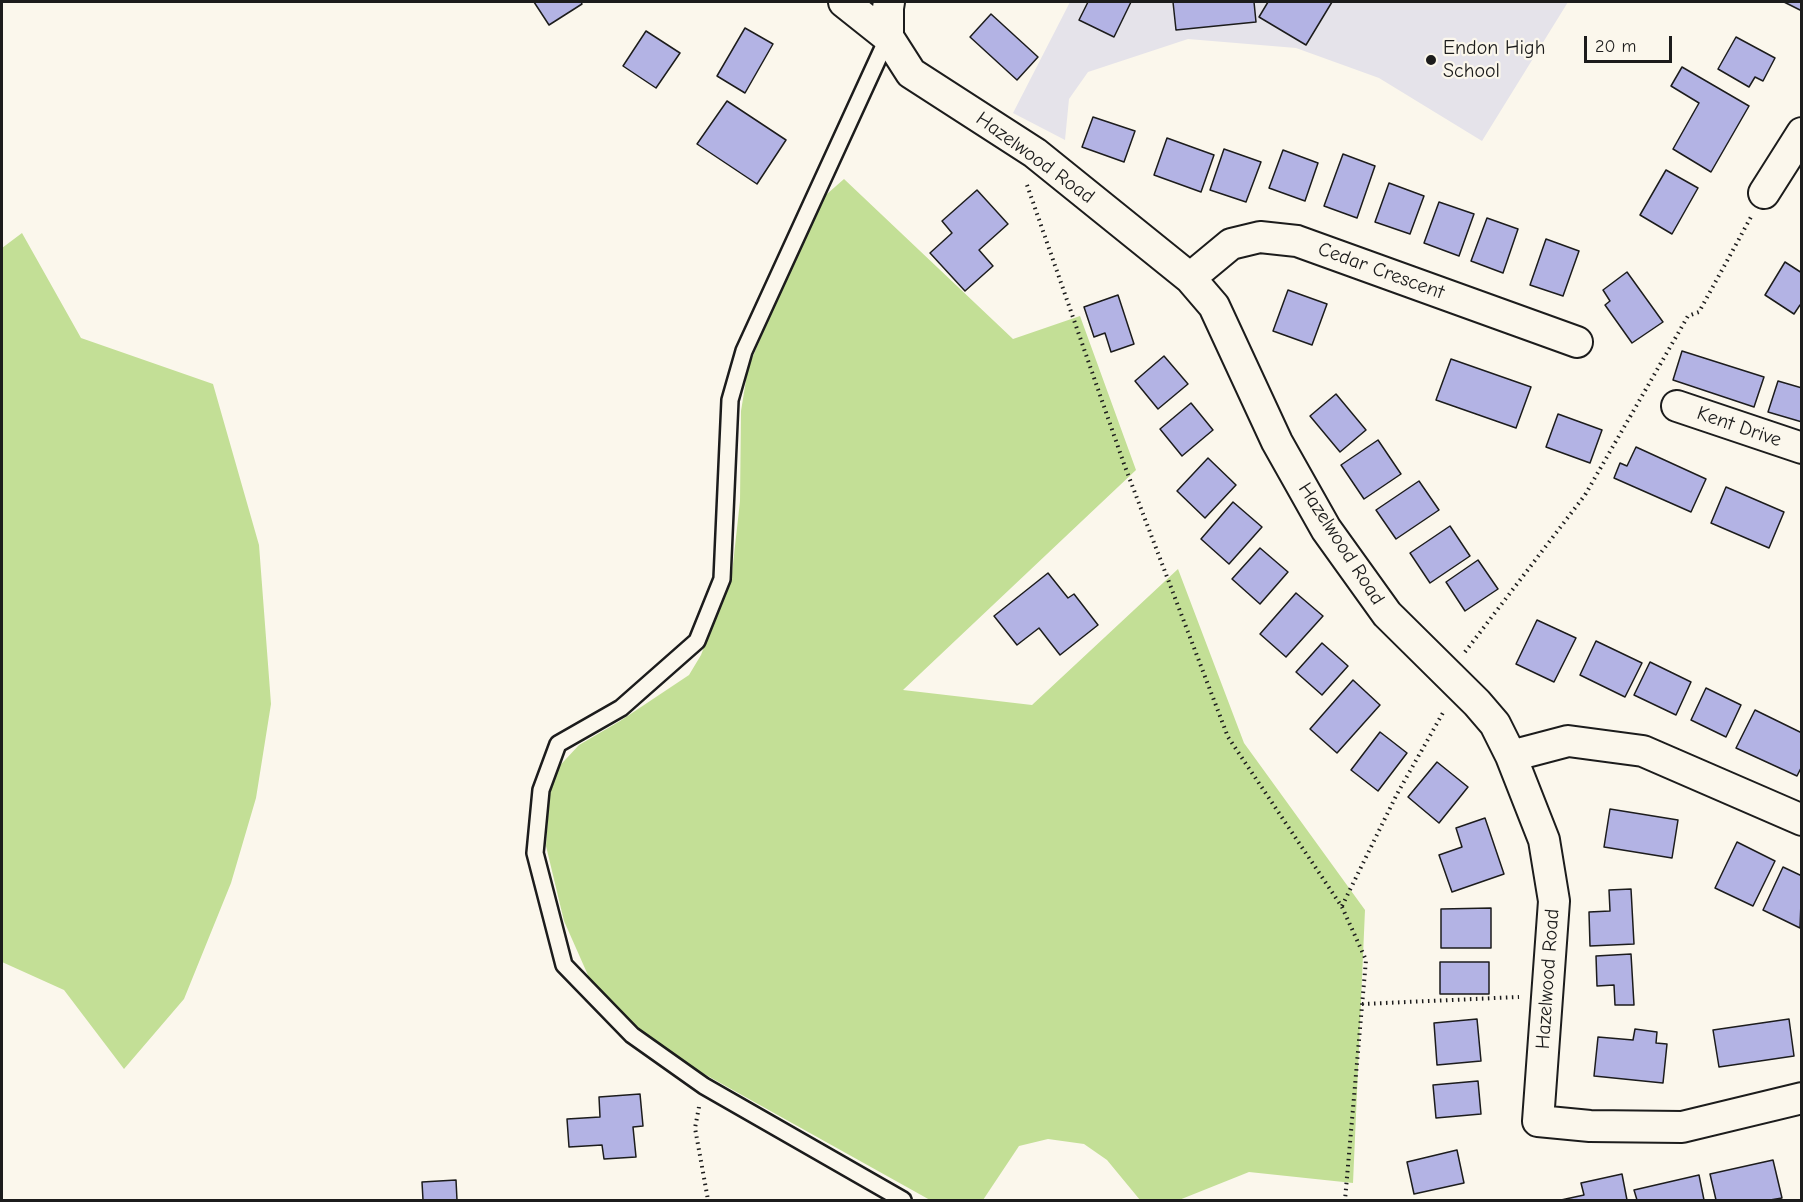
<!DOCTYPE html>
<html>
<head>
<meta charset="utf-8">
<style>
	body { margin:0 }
	#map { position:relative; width:1803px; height:1202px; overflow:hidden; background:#fbf7ec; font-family:"Comic Neue",sans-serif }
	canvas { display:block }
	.frame { position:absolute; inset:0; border:3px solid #1c1c1c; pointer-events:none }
	.scale { position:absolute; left:1584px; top:36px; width:88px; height:27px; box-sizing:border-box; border:3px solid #1c1c1c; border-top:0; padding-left:8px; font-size:18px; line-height:21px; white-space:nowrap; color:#1c1c1c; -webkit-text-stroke:4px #fbf7ec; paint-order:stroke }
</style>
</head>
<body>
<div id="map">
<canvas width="1803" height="1202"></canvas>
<div class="frame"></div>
<div class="scale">20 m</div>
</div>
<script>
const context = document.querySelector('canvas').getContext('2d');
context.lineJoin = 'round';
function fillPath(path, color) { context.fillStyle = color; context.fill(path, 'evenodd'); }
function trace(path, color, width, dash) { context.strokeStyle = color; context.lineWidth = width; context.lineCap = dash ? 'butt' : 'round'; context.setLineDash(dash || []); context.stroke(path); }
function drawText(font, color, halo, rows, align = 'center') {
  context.font = font + ' "Comic Neue",sans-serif'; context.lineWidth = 4.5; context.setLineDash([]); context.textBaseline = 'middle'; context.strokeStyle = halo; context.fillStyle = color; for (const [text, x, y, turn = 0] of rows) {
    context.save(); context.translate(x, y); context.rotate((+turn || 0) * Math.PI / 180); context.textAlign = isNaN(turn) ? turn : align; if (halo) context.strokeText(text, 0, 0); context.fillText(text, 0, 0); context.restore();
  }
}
fillPath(new Path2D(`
	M 1070,2 L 1568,2 L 1482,141 L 1379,78 L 1296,48 L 1188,39 L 1088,72 L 1069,99 L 1065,140 L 1013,113 Z`), '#e5e3ea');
fillPath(new Path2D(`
	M 844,179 L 1013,339 L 1080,316 L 1136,470 L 903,690 L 1032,705 L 1178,569 L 1244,743 L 1365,910 L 1353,1183 L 1249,1172 L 1179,1200 L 1140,1200 L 1107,1160 L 1084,1144 L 1048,1139 L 1019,1146 L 983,1200 L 930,1200 L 645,1041 L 591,982 L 564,921 L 546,846 L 551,775 L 579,745 L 620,721 L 689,675 L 701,655 L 732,573 L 740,501 L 741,411 L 748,368 L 819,201 Z
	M 22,233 L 81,338 L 213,384 L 259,545 L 271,704 L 256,798 L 231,883 L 184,999 L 124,1069 L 64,990 L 2,962 L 2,248 Z`), '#c3df96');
const building = new Path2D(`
	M 534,2 L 581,2 L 582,4 L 549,25 Z
	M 1088,2 L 1131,2 L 1114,37 L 1079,20 Z
	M 1173,2 L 1254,2 L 1256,22 L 1176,30 Z
	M 1268,2 L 1332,2 L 1306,45 L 1259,17 Z
	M 1784,2 L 1802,2 L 1802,11 Z
	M 991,14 L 1038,57 L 1017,80 L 970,37 Z
	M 745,28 L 773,44 L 745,93 L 717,76 Z
	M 646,31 L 680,53 L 656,88 L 623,66 Z
	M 1736,37 L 1775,58 L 1763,81 L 1755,77 L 1749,87 L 1718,69 Z
	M 1682,67 L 1749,106 L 1711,172 L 1673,149 L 1699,103 L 1671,86 Z
	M 727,101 L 786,140 L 757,184 L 697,144 Z
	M 1093,117 L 1135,131 L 1124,162 L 1082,147 Z
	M 1167,138 L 1214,155 L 1201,192 L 1154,175 Z
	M 1224,149 L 1261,162 L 1246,202 L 1210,190 Z
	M 1283,150 L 1318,163 L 1305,201 L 1269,188 Z
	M 1343,154 L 1375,166 L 1357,218 L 1324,206 Z
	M 1666,170 L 1698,188 L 1672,234 L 1640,215 Z
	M 1389,183 L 1424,196 L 1410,234 L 1375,222 Z
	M 977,190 L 1008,224 L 979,250 L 993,266 L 965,291 L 930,253 L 952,233 L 942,221 Z
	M 1439,202 L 1474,214 L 1459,256 L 1424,243 Z
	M 1487,218 L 1518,229 L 1503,273 L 1471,261 Z
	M 1546,239 L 1579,251 L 1563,296 L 1530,285 Z
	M 1785,262 L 1802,273 L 1802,306 L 1800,305 L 1794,314 L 1765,295 Z
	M 1627,272 L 1663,322 L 1632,343 L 1605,305 L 1610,301 L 1603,290 Z
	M 1288,290 L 1327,304 L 1312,345 L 1273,331 Z
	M 1118,295 L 1134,344 L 1111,352 L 1105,333 L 1094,337 L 1084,307 Z
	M 1682,351 L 1764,377 L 1754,407 L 1673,380 Z
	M 1164,356 L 1188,384 L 1158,409 L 1135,381 Z
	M 1451,359 L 1531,387 L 1516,428 L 1436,400 Z
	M 1778,381 L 1802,388 L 1802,422 L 1768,412 Z
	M 1336,394 L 1366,430 L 1340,452 L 1310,416 Z
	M 1191,403 L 1213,430 L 1182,456 L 1160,429 Z
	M 1558,414 L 1602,430 L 1590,463 L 1546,447 Z
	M 1378,440 L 1401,474 L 1364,499 L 1341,465 Z
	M 1636,447 L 1706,479 L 1691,512 L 1614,478 L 1620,463 L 1627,466 Z
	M 1208,458 L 1236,485 L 1205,518 L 1177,491 Z
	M 1419,481 L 1439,510 L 1396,539 L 1376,510 Z
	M 1726,487 L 1784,512 L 1769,548 L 1711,523 Z
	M 1233,502 L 1262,527 L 1229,564 L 1201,539 Z
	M 1450,526 L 1470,556 L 1430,583 L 1410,553 Z
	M 1260,548 L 1288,572 L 1260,604 L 1232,579 Z
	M 1478,560 L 1498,589 L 1465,611 L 1446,582 Z
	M 1048,573 L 1068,598 L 1074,594 L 1098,625 L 1060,655 L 1039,628 L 1017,645 L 994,616 Z
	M 1296,593 L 1323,616 L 1286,657 L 1260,634 Z
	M 1537,620 L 1576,638 L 1554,682 L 1516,664 Z
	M 1596,641 L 1642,663 L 1625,697 L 1580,675 Z
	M 1322,643 L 1348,666 L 1322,695 L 1296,672 Z
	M 1650,662 L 1691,682 L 1676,715 L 1634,695 Z
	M 1353,680 L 1380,705 L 1337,753 L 1310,729 Z
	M 1706,688 L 1741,705 L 1726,737 L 1691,720 Z
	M 1755,710 L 1802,733 L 1802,766 L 1797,776 L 1736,748 Z
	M 1380,732 L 1407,753 L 1378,791 L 1351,770 Z
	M 1437,762 L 1468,787 L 1439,823 L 1408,797 Z
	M 1610,809 L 1678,820 L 1672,858 L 1604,847 Z
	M 1485,818 L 1504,874 L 1452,892 L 1439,855 L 1462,847 L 1456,828 Z
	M 1737,842 L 1775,861 L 1753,906 L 1715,888 Z
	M 1783,867 L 1802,876 L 1800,928 L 1763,910 Z
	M 1631,889 L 1634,944 L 1590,946 L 1589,912 L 1610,911 L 1609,890 Z
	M 1491,908 L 1491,948 L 1441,948 L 1441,909 Z
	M 1631,954 L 1634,1005 L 1615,1005 L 1614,985 L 1597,986 L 1596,956 Z
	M 1440,962 L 1489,962 L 1489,994 L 1440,994 Z
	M 1477,1019 L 1481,1061 L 1437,1065 L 1434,1023 Z
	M 1789,1019 L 1794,1056 L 1719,1067 L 1713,1030 Z
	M 1635,1029 L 1657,1032 L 1656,1043 L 1667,1044 L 1663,1083 L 1594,1076 L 1598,1037 L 1633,1040 Z
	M 1478,1081 L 1481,1114 L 1436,1118 L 1433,1085 Z
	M 640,1094 L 643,1126 L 633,1127 L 636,1157 L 604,1159 L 602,1145 L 569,1147 L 567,1119 L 600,1117 L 599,1097 Z
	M 1457,1150 L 1464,1183 L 1414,1194 L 1407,1162 Z
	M 1773,1160 L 1782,1198 L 1770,1200 L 1716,1200 L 1710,1174 Z
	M 1622,1174 L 1627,1200 L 1561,1200 L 1584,1195 L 1581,1183 Z
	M 1699,1175 L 1704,1200 L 1637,1200 L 1634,1190 Z
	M 456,1180 L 457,1200 L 423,1200 L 422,1182 Z`);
fillPath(building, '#b3b3e4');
trace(building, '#1c1c1c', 1.5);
const service = new Path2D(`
	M 888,37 L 744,351 L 730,400 L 722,579 L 697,641 L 621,708 L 558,744 L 541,790 L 535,853 L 564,965 L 632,1035 L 704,1086 L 903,1200`);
const minor = new Path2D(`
	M 844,2 L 888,37 L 911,73 L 1035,153 L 1190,278 L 1214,306 L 1277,442 L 1326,529 L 1387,614 L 1477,703 L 1495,724 L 1511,756 L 1544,840 L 1554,901 L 1538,1121 L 1590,1126 L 1682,1127 L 1802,1098
	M 888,37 L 888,8 L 889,2
	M 1764,193 L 1802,133
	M 1190,278 L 1231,244 L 1260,237 L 1297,241 L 1577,342
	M 1677,406 L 1802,448
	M 1511,756 L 1568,741 L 1643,751 L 1802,820`);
trace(service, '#1c1c1c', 20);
trace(minor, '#1c1c1c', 34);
trace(new Path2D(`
	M 1027,185 L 1124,464 L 1228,737 L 1342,907 L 1366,960 L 1345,1200
	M 1465,652 L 1585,495 L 1688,316 L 1699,312 L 1751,217
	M 1342,906 L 1397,794 L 1444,711
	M 1362,1004 L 1519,997
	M 699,1107 L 695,1128 L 708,1200`), '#1c1c1c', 4, [1.5, 4.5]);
trace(service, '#fbf7ec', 15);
trace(minor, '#fbf7ec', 30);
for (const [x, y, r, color] of [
	[1431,60,6,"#1c1c1c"]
]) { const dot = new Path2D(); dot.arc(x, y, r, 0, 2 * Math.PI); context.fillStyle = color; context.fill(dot); trace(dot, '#fbf7ec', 2); }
drawText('20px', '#1c1c1c', '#fbf7ec', [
	["Endon High",1443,48],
	["School",1443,71]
], 'left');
drawText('20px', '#1c1c1c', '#fbf7ec', [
	["Hazelwood Road",1035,158,36],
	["Cedar Crescent",1381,271,20],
	["Kent Drive",1739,427,19],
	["Hazelwood Road",1341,544,57],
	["Hazelwood Road",1548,979,-86]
]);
</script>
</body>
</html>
